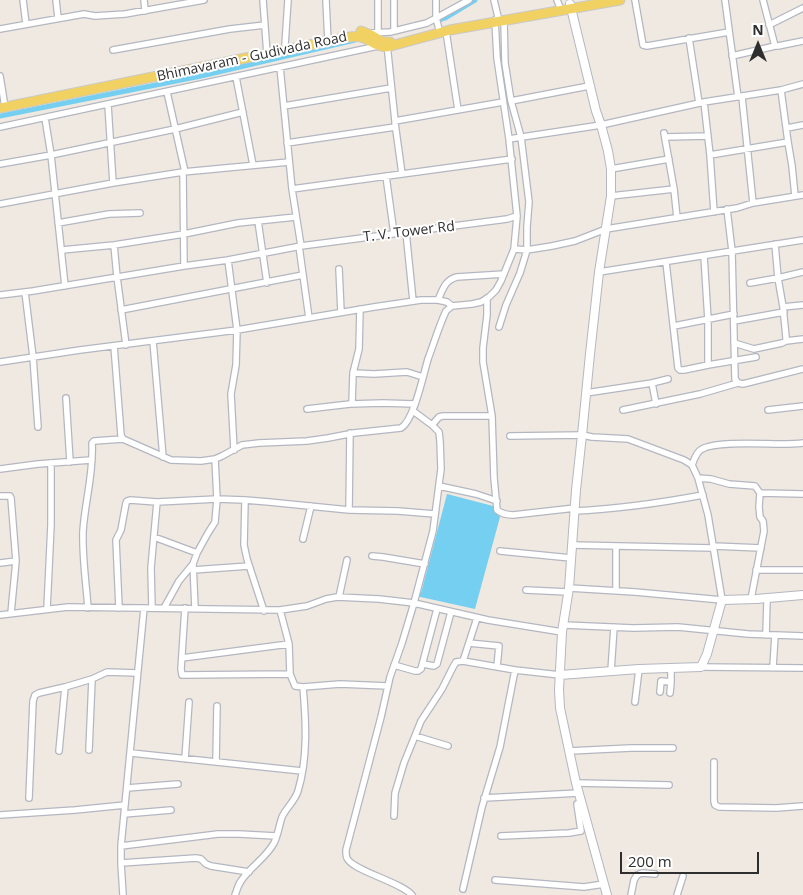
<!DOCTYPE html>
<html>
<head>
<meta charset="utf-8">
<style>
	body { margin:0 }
	#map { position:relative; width:803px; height:895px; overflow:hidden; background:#efe9e1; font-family:"Open Sans",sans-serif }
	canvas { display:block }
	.north { position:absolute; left:733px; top:20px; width:50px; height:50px; -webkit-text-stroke:4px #fff; paint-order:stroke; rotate:0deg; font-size:14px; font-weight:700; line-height:20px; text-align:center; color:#2e2e2e }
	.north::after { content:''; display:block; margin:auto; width:18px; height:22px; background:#2e2e2e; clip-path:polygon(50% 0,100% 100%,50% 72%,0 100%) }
	.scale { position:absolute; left:620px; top:852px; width:139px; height:22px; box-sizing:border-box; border:2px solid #2e2e2e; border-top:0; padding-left:6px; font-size:15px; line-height:18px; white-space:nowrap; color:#2e2e2e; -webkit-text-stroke:4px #fff; paint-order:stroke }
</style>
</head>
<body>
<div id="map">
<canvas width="803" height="895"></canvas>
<div class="north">N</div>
<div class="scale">200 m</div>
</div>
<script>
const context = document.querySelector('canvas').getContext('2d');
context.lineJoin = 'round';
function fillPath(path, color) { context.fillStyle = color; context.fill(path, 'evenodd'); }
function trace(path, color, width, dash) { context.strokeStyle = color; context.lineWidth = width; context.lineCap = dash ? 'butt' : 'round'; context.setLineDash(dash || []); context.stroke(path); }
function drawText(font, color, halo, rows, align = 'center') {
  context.font = font + ' "Open Sans",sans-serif'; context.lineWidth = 4; context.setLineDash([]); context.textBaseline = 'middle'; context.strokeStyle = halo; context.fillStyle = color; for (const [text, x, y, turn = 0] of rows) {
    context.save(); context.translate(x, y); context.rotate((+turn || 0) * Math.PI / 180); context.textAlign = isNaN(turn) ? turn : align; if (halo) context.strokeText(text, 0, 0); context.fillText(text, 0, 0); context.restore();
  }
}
fillPath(new Path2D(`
	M 447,494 L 493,506 L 500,517 L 475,609 L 416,596 L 421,593 Z`), '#75cff0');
trace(new Path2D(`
	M 434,22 L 445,18 L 475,0
	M 0,116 L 201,76 L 355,40`), '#75cff0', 5);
const street = new Path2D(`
	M 23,0 L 26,24
	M 56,0 L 58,18
	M 144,0 L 145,11
	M 263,0 L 267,54
	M 326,0 L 328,42
	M 394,0 L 394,31
	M 436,0 L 436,18 L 439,29
	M 494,0 L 499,21
	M 557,0 L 561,10
	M 635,0 L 643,45 L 647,46 L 729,32
	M 725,0 L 738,97
	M 763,0 L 775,46 L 778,46 L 803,41
	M 769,25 L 803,8
	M 0,29 L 84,14 L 95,16 L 125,14 L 204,0
	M 446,31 L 458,110
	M 378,32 L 378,0
	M 369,33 L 390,32 L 427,23 L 469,0
	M 689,38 L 699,103
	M 387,44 L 395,121 L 503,102
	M 285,45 L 288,0
	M 113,50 L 230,29 L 265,25
	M 732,56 L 775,46
	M 280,67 L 292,189 L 301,246
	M 0,76 L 5,107
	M 236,77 L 253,165
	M 167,92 L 185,172
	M 742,97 L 753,203
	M 511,101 L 589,86
	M 704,102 L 710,155 L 714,212
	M 108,105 L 113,183
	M 284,106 L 391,88
	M 45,118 L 51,155 L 65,286
	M 395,123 L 402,174
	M 0,127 L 378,46
	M 787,128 L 803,125
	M 664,133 L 674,189 L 677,218
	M 665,137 L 708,136
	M 509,139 L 601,125 L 704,102 L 781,90 L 803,84
	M 788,142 L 792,166 L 795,196
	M 287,143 L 395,127
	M 710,155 L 788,142 L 781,90
	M 0,164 L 51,155 L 175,129 L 243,112
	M 611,169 L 669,159
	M 183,172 L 289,162
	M 386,176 L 394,234
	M 292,189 L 512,159
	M 611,196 L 674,189
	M 0,204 L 113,183 L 183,172 L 184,266
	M 727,209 L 732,251 L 735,379 L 738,383 L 743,384 L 803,369
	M 258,221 L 267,283
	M 58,223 L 109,214 L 140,213
	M 406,232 L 413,301
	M 775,244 L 778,278 L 783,307
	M 114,245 L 117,277 L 126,345
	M 299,246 L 309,318
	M 514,249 L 527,250 L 552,246 L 575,241 L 606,229 L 737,208 L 753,203 L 803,195
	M 62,250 L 114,245 L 184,234 L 238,223 L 296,217
	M 704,256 L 708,320 L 708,365
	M 228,260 L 237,330 L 236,365 L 231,394 L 234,450
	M 666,262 L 678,368 L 680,370 L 684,370 L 708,365 L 756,357
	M 339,269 L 341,312
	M 599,272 L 803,240
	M 750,283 L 778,278 L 803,272
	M 25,292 L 33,357 L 38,427
	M 0,295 L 33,291 L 184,266 L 228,260 L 301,246 L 507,219 L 517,216
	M 487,298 L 487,315 L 483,348 L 483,362 L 492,416 L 494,478 L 497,510 C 502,514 507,515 513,515 L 575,508
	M 438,300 C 443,289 445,280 457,277 L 504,274
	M 121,310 L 303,275
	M 734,321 L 784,312
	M 674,326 L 734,314
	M 499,327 L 506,305 L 520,273 L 527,250 L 527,227 L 529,202 L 521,137 L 511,101 L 505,63 L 504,21
	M 153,341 L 163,457
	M 786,341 L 803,339
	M 734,343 L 754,349 L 782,343 L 786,341 L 786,337 L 783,307 L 803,305
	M 114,346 L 121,435 L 123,439
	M 0,362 L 80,350 L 237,330 L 374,307 L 421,300 L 438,300 L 447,302 L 452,306
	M 353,373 L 374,374 L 407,372 L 423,377
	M 652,383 L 668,379
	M 586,393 L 652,383 L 656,404
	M 66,398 L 70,462
	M 352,404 L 353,373 L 359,349 L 360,309
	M 307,409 L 350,404 L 383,403 L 415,404
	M 623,410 L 700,394 L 738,383
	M 768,410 L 803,406
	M 432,425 L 439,417 L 443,416 L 492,416
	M 510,436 L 582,435 L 592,437 L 628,439 L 684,460 L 692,465 L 698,478 L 708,515 L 722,600 L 635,592 L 569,588
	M 692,465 C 694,460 696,452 702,449 C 716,441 762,444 780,444 C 787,444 795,444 803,443
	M 0,469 L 38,464 L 91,460
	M 698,478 L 711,479 L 729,484 L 755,486 L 760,493 L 759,507 L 760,517 L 763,521 L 764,531 L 751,599
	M 439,486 L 476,494 L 497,501
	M 760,493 L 803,494
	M 0,496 L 10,496 L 11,498 L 16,561 L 11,613
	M 245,500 L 244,545 L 247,559 L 264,611
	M 349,510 L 350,433
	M 574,511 C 618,509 660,503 703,495
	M 154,537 L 197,553
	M 303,539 L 311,506
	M 572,545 L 713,548
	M 713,546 L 761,548
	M 616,547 L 616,591
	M 500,551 L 571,558
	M 372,556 L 383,557 L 425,564
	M 0,563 L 16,561
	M 193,570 L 249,566
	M 756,570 L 803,570
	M 526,590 L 568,592
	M 339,597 L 347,560
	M 88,608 C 86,582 82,556 83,531 C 85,501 94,472 92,443 L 94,441 L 123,439 L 171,460 L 201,461 L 215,459 L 222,456 L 242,445 L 259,443 L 307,441 L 328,438 L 354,433 L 401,428 C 414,420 423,376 428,359 C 434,343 439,326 446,311 L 452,306 L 472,304 L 481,302 L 489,297 L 496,290 L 501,281 L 514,249 L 517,216 L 509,139 L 497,58 L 495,20
	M 119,608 L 116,540 L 121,530 L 126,503 L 127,501 L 130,500 L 157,502
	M 152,608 L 151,568 L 157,502 L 217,499 L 245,500 L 269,502 L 349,510 L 398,511 L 435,514
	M 164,608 L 179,581 L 193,564
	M 185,608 L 181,669 L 182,675 L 290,674
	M 195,608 L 193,564 L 197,553 L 208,533 L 215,522 L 217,499 L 215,459
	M 47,609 L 51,525 L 51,463
	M 280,610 L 289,644 L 290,674 L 295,686 L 303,687 L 340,684 L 388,686
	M 0,615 L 68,607 L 280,610 L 307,606 L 326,599 L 337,597 L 379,599 L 414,603 L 488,620 L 562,632
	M 564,625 L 633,628 L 678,627 L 748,634 L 803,636
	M 766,635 L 767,601
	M 469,643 L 499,646 L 497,667
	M 182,658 L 289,644
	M 463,661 L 477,618
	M 423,664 L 434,666 L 437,664 L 451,612
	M 394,665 L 415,671 L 418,671 L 421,669 L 437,609
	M 701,667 L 803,668
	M 773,667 L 775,635
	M 611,671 L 614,627
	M 660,692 L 661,681 L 671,682 L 671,669
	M 670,693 L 671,682
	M 635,702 L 639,669
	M 415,736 L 448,746
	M 89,750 L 92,679
	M 59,751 L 65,687
	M 569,751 L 631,748 L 673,748
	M 131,753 L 302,771
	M 185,759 L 189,702
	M 216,762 L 217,706
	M 714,762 L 714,801 L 715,805 L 719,807 L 776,808 L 803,806
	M 576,783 L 669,785
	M 127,788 L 178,784
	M 29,798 L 33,701 L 35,695 L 39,693 L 65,687 L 92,679 L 107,672 L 137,673
	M 484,798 L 579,793
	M 124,814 L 171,810
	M 0,815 L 75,810 L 125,805
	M 394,816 L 395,793 L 404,763 L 421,721 L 442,689 L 453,667 L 456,662 L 463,661 L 515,670 L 560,675
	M 501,836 L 569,833 L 581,831 L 577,804 L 581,803
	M 121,846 L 218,834 L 239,834 L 276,836
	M 121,863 L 196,858 L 201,859 L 206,864 L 211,866 L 249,872
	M 495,880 L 584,887 L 604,884
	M 463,889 L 482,807 L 500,747 L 515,670
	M 123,895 L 121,863 L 121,846 L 144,608
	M 235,895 C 237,890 238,885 241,881 C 250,867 266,858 274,843 C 278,835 279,826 282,817 C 286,808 295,801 298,791 C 308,758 306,721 303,687
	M 412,895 C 401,882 351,870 347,858 C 346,857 346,851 346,850 L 381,717 L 390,677 L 402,643 L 414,603 L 433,531 L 441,469 L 440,441 L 439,432 L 432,425 L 413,411
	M 631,895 L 634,880 L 637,875 L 642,873 L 655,874
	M 677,895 L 683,876`);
const secondary = new Path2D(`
	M 570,4 L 596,111 L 601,125 L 608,151 L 611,169 L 611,196 L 599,272 L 590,354 L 582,435 L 576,490 L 569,588 L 562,632 L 559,690 L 560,708 L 576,783 L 607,895
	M 560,675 L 639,669 L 701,667 L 707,654 L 722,600 L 756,599 L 803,595`);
const primary = new Path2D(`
	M 361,31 L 373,36 L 383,42 L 390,42
	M 0,108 L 344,38 C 350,37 358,35 364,38 C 375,42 373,46 387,47 L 450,30 L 620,0`);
trace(street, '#b4b7c1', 8);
trace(secondary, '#b4b7c1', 10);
trace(primary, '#c9c9c9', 11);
trace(street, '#fff', 5.5);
trace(secondary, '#fff', 8);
trace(primary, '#f2d163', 9);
drawText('14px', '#2e2e2e', '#fff', [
	["Bhimavaram - Gudivada Road",252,57,-12],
	["T. V. Tower Rd",409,232,-7]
]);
</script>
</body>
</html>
